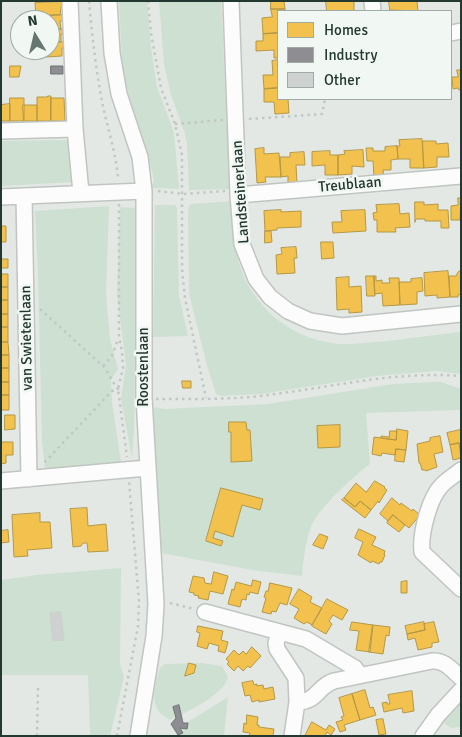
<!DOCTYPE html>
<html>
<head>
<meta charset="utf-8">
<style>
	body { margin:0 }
	#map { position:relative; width:462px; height:737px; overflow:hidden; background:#e3e8e5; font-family:Signika,sans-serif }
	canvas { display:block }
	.frame { position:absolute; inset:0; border:2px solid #233831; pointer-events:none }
	.legend { position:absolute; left:277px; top:10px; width:175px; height:90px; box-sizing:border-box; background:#f1f7f3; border:1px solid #9faba5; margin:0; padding:6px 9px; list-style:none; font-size:15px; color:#233831 }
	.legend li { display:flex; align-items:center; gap:10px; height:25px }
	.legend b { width:25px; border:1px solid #9faba5 }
	.north { position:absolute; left:10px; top:10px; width:50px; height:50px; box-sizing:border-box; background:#f1f7f3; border:1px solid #9faba5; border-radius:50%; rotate:351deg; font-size:14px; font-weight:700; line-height:20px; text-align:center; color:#233831 }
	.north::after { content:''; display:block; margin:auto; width:18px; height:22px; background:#667670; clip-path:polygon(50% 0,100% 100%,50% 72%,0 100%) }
</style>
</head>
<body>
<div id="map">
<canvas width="462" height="737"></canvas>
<div class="frame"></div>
<ul class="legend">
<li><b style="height:14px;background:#f2c14e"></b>Homes</li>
<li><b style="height:14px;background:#8d8d92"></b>Industry</li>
<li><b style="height:14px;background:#cdd1cf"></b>Other</li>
</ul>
<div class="north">N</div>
</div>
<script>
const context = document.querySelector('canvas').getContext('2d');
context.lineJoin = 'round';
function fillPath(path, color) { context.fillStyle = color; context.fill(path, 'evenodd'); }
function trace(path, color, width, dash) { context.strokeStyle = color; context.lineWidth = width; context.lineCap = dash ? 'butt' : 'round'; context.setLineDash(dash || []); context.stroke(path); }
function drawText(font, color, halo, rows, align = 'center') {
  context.font = font + ' Signika,sans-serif'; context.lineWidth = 5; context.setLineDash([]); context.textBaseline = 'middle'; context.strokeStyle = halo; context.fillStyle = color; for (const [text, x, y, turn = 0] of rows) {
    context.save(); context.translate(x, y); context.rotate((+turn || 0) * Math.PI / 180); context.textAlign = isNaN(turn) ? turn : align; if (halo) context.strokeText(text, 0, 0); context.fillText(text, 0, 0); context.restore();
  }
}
fillPath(new Path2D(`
	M 119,1 L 147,1 L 151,47 L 157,87 L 174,132 L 179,189 L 151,188 L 154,181 L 152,171 L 125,82 L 122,61 Z
	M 159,1 L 221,1 L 230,189 L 189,190 L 187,143 L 185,134 L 171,95 L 164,64 Z
	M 69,140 L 74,182 L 1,186 L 1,141 Z
	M 233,201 C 233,219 233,237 237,255 C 248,307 297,346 351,344 C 387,342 424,336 461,332 L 461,374 L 436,371 L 377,376 L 261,394 L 222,396 L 216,394 L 208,369 L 189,294 L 188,212 L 189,206 L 191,204 Z
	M 155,205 L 175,205 L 177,208 L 179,295 L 188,336 L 153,337 Z
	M 109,206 L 106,295 L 110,339 L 118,369 L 111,380 L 112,402 L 121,462 C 103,464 60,474 45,468 L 42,441 L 38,276 L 35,211 Z
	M 120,207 L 135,208 L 137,217 L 134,431 L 132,459 L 121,398 L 126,364 L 117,295 Z
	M 432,382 L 441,382 L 461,389 L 461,410 L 366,413 L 370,464 C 353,477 327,501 315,519 C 307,531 303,561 302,576 L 252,570 L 161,553 L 155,472 L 154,409 L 156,407 L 164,409 L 268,404 L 393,384 Z
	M 121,568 L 120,664 L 124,677 L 110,736 L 90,736 L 88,675 L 1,675 L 1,580 L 36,575 Z
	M 202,663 L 222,666 L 228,677 C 224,695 187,712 170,720 C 166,717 160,714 158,710 C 150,698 157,679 160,667 L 165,664 Z
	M 228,697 L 224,736 L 182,736 L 178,728 Z
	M 461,699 L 461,727 L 451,728 L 445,724 L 444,719 Z`), '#cee0d1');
const homes = new Path2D(`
	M 271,1 L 284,1 L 285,9 L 271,9 Z
	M 326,1 L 354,1 L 354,11 L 327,11 Z
	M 389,1 L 417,1 L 418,11 L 390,10 Z
	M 62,2 L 60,15 L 36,16 L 35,3 Z
	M 271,9 L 285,9 L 285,11 L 278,11 L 278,33 L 263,34 L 262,18 L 272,17 Z
	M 62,15 L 63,21 L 60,21 L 61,29 L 50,29 L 50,20 L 36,20 L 36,16 Z
	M 50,29 L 63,29 L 63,34 L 61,34 L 61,42 L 50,43 Z
	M 278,33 L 278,58 L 274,58 L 274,50 L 256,51 L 256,41 L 263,41 L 263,34 Z
	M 64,42 L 64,48 L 62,48 L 62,56 L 46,57 L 45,50 L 50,50 L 50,43 Z
	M 278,60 L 278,88 L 264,89 L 263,75 L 273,75 L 272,61 Z
	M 10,66 L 21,66 L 19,77 L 10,77 Z
	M 457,70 L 461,70 L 461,90 L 459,90 L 458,88 L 453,89 L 452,77 L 458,77 Z
	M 278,88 L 278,99 L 288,99 L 289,113 L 275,114 L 274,102 L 264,102 L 264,89 Z
	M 48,96 L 51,96 L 51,121 L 37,121 L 37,97 L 47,97 Z
	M 10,98 L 24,98 L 24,121 L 10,121 Z
	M 51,98 L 64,98 L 65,121 L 51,121 Z
	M 10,104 L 10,121 L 1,121 L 1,105 Z
	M 23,105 L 37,105 L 37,121 L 24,121 Z
	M 422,139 L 424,168 L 410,168 L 410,159 L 398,159 L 397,146 L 400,146 L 399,140 Z
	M 423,141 L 436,141 L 436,144 L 448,143 L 449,157 L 437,157 L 437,167 L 424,168 Z
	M 397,146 L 398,159 L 391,160 L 391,170 L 383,170 L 384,177 L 374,178 L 373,161 L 367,161 L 366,148 L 373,148 L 373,151 L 385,151 L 385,147 Z
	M 264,148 L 264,154 L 279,153 L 281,177 L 265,177 L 266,182 L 257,183 L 255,149 Z
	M 363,150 L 364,167 L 352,166 L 352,174 L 338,175 L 338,155 L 345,154 L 344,151 Z
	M 330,151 L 330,155 L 338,155 L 338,175 L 325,175 L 325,165 L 312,166 L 312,152 Z
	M 304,152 L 305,165 L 296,165 L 297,183 L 288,184 L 288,176 L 281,177 L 280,157 L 290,157 L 290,153 Z
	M 458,198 L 461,198 L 460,220 L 451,220 L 451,206 L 458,205 Z
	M 415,202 L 424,202 L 424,205 L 438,204 L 438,210 L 448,210 L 449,228 L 441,228 L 441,221 L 425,221 L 425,219 L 416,219 L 415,222 Z
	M 399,204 L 400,214 L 409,213 L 410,227 L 395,228 L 396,232 L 377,232 L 377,220 L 374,220 L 373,213 L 377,212 L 376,205 Z
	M 281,210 L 281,212 L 301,211 L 301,227 L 277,228 L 277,230 L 265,231 L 264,211 Z
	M 365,210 L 366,231 L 333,233 L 332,222 L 342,222 L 341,211 Z
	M 1,226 L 6,226 L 6,242 L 1,242 Z
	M 265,231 L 271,231 L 272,242 L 265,243 Z
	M 321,242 L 333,242 L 334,258 L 322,259 Z
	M 296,247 L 297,258 L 294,258 L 295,273 L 277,274 L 276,255 L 282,254 L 281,248 Z
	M 1,259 L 8,259 L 8,268 L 1,268 Z
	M 448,271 L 450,297 L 437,298 L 437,295 L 425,296 L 424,273 Z
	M 461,271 L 461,294 L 458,295 L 458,297 L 450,297 L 449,276 L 456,276 L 458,272 Z
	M 1,274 L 8,274 L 8,287 L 1,287 Z
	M 366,276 L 374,276 L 375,296 L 367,296 Z
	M 374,276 L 376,276 L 376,281 L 382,280 L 382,283 L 390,283 L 389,278 L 399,278 L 400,305 L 383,306 L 382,293 L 375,294 Z
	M 349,277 L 349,287 L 361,286 L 362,312 L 349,313 L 349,309 L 337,310 L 336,278 Z
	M 422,278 L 423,291 L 417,292 L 417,304 L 400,305 L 399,282 L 411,282 L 411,279 Z
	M 1,287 L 8,287 L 8,300 L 1,300 Z
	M 1,300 L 8,300 L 8,314 L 1,314 Z
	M 1,314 L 8,314 L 8,327 L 1,327 Z
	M 1,327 L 8,327 L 8,342 L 1,342 Z
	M 1,342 L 8,342 L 9,355 L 1,355 Z
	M 1,355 L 9,355 L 9,368 L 1,368 Z
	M 1,368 L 9,368 L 9,382 L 1,382 Z
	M 182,381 L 191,381 L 191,388 L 183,388 Z
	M 1,382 L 9,382 L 9,395 L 1,395 Z
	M 1,395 L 9,395 L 9,410 L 1,410 Z
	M 5,415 L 15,415 L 15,429 L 5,430 Z
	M 229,422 L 246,422 L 247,430 L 250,430 L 252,461 L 231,462 L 231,432 L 229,432 Z
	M 340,425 L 340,447 L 318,448 L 317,426 Z
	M 397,429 L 408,431 L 406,450 L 396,449 L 395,455 L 382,453 L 381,456 L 372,454 L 374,437 L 396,440 Z
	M 460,430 L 461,432 L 461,449 L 459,443 L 450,445 L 447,433 Z
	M 390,431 L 397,431 L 396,440 L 381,438 L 381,436 L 389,437 Z
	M 440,436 L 443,452 L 434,454 L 437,467 L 426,471 L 425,470 L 422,470 L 420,463 L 419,463 L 417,444 L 430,441 L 430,438 Z
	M 1,442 L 13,442 L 13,455 L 6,455 L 6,463 L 1,464 Z
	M 459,443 L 461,458 L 453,460 L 450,445 Z
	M 396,449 L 406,450 L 404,462 L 395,461 Z
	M 375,481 L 385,487 L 384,488 L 387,490 L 379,503 L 378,501 L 371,510 L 360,501 L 355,507 L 344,498 L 356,483 L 366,492 Z
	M 221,488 L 263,499 L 260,510 L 242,505 L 233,537 L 215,531 L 213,538 L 223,541 L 221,546 L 206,541 Z
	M 344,498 L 355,507 L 360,501 L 371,510 L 365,518 L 342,500 Z
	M 392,498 L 400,505 L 401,503 L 412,511 L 413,509 L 420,515 L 409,528 L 393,515 L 388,521 L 380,514 Z
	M 87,508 L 88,526 L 106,524 L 108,551 L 88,552 L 87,543 L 83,543 L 81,546 L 73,547 L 70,509 Z
	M 40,513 L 40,522 L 50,522 L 52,548 L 27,550 L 28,556 L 14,557 L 12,515 Z
	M 393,515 L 405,525 L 399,532 L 387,523 Z
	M 359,529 L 376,537 L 372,545 L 385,551 L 384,554 L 385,555 L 382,562 L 380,562 L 379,564 L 372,561 L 371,563 L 358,555 L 363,542 L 355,538 Z
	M 8,530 L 9,542 L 1,543 L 1,531 Z
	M 320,534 L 328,537 L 323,549 L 313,545 Z
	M 214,572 L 228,576 L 223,594 L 210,591 L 208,600 L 198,598 L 199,596 L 194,595 L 194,593 L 189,592 L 193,576 L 204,578 L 205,583 L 211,584 Z
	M 253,580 L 261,582 L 258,594 L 250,592 L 249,595 L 247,594 L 246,600 L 242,599 L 240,607 L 228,604 L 232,589 L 234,590 L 236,582 L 251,586 Z
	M 407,581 L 407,593 L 401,593 L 401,582 Z
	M 270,583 L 292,588 L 287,605 L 280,603 L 276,612 L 272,611 L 271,614 L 262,612 L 266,598 L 264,597 L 266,591 L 268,591 Z
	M 299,589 L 312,597 L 310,602 L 322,608 L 312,625 L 307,622 L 304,624 L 294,618 L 299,609 L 290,604 Z
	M 327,599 L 348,610 L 342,620 L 333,615 L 329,621 L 332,624 L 326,634 L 312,626 Z
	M 352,622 L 373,625 L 370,652 L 356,650 L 359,631 L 350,630 Z
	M 424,622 L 425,630 L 407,634 L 405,626 Z
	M 434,622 L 439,642 L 432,643 L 432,647 L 418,650 L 415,638 L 408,640 L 407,634 L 425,630 L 424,624 Z
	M 373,625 L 390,627 L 389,636 L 386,635 L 383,654 L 369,652 Z
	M 198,626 L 223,631 L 221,640 L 228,642 L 225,653 L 218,651 L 219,646 L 209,643 L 207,649 L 197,646 L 200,633 L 197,632 Z
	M 252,647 L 261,656 L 250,668 L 248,666 L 243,671 L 238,666 L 234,671 L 227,664 L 229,662 L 226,659 L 234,650 L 239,655 L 243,651 L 246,654 Z
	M 189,663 L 196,665 L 194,673 L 185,676 Z
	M 253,681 L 254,685 L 257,684 L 257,686 L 263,685 L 264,689 L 273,687 L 275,699 L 259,702 L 259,700 L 252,702 L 250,695 L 245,696 L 242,683 Z
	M 365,690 L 370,708 L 373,707 L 376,715 L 360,720 L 352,694 Z
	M 412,691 L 414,711 L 403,713 L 402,708 L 384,712 L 382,703 L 387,702 L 387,704 L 390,704 L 388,695 Z
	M 352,694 L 360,720 L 344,725 L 346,730 L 340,732 L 336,722 L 343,720 L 341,717 L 344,716 L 339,698 Z
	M 247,715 L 258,717 L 257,725 L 259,725 L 259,727 L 274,729 L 273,736 L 249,736 L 250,733 L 243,732 L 244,723 L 246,724 Z
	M 383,719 L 386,734 L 379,735 L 376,720 Z
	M 312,722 L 326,730 L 329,725 L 335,729 L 331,735 L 327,732 L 325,736 L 305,736 Z`);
fillPath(homes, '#f2c14e');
trace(homes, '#b49845', 1);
const industry = new Path2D(`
	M 51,66 L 63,66 L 63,74 L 51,74 Z
	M 179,705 L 183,723 L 188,723 L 187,729 L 180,728 L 183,733 L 178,735 L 171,724 L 176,718 L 173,707 Z`);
fillPath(industry, '#8d8d92');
trace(industry, '#6d7475', 1);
const building = new Path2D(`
	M 61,612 L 64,640 L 53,641 L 50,613 Z`);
fillPath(building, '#cdd1cf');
trace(building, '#ccd0ce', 1);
const minor = new Path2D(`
	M 70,1 L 75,129 L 81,193
	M 109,1 L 112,53 L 119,94 L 140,157 L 144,191 L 144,398 L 156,604 L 154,636 L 138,736
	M 231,1 L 238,195 L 242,244 L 256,279 L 270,297 L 288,311 L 310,321 L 342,326 L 461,314
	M 372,1 L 373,11
	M 451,33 L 461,31
	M 1,131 L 75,129
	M 238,195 L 461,176
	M 24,196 L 29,479
	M 1,197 L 144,191
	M 461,470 C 455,475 448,479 442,485 C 429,498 420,534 422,552 L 461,589
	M 1,481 L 147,468
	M 205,612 L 306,639 L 355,668 L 360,675
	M 279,632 L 276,643 L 277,649 L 296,678 L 297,702 L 292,736
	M 297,702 C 318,702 317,686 334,681 L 432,661 C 445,660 452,670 461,678
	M 423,736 L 438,715 L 461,690`);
trace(minor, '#c0c5c2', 18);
trace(new Path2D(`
	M 89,1 C 92,36 96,71 103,106 C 108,130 116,153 118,178
	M 148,1 L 151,33 L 161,88 L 175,124 L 182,155 L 182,269 L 185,298 L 206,398
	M 249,119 L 322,114 L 325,99
	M 175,124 L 223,120
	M 158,191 L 183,194 L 225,191
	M 119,204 L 119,337 L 122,352 L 123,368 L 118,389 L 127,457
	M 40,309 L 103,366 C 109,373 112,382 118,389 L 112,391 L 43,464
	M 103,366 L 112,356 L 118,339
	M 156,399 C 196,399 236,400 275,394 C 337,386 398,371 461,376
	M 170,603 L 194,609
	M 37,736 L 38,688
	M 117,736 L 138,626 L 139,601 L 129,482`), '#c0c8c4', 2.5, [2.5, 4]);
trace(minor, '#fbfcfb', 15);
drawText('15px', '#233831', '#f1f7f3', [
	["Treublaan",350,185,-5],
	["Landsteinerlaan",241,192,-94],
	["van Swietenlaan",27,338,-91],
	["Roostenlaan",144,367,-90]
]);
</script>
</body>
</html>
